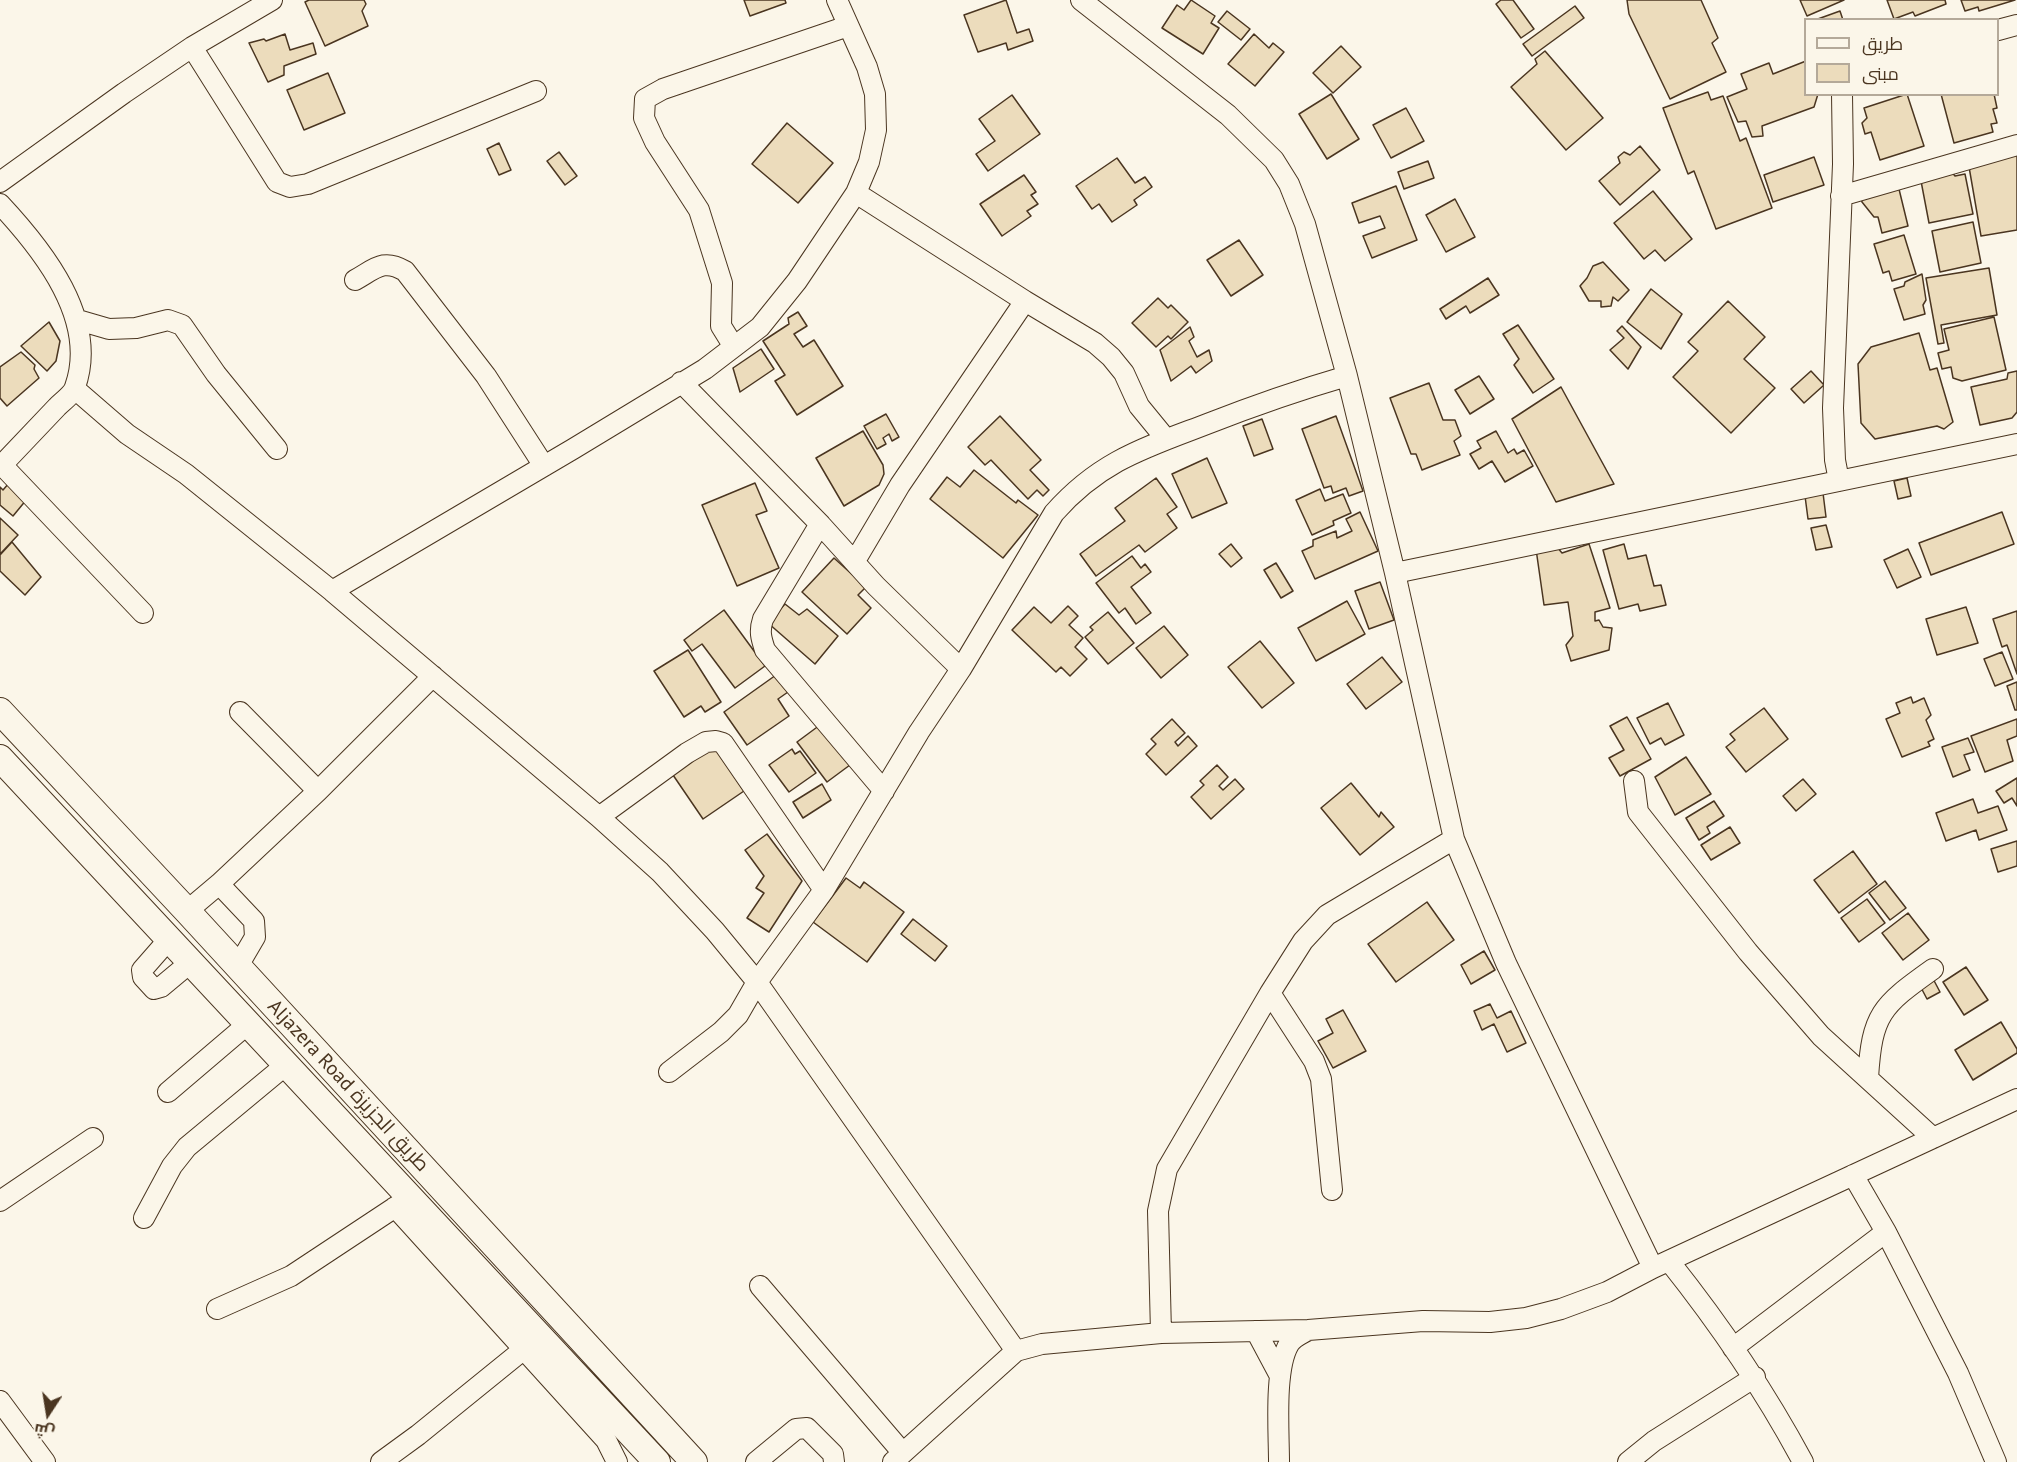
<!DOCTYPE html>
<html>
<head>
<meta charset="utf-8">
<style>
	body { margin:0 }
	#map { position:relative; width:2017px; height:1462px; overflow:hidden; background:#fbf6e9; font-family:"PT Sans",Cairo,sans-serif }
	canvas { display:block }
	.legend { position:absolute; left:1804px; top:18px; width:195px; height:78px; box-sizing:border-box; background:#fbf6e9; border:2px solid #b4a999; margin:0; padding:8px 10px; list-style:none; font-size:18px; color:#4a3520 }
	.legend li { display:flex; align-items:center; gap:12px; height:30px }
	.legend b { width:30px; border:2px solid #b4a999 }
	.north { position:absolute; left:18px; top:1384px; width:60px; height:60px; -webkit-text-stroke:4px #fbf6e9; paint-order:stroke; rotate:192deg; font-size:16px; font-weight:700; line-height:24px; text-align:center; color:#4a3520 }
	.north::after { content:''; display:block; margin:auto; width:21px; height:27px; background:#4a3520; clip-path:polygon(50% 0,100% 100%,50% 72%,0 100%) }
</style>
</head>
<body>
<div id="map">
<canvas width="2017" height="1462"></canvas>
<ul class="legend">
<li><b style="height:8px;background:#fbf6e9"></b>طريق</li>
<li><b style="height:16px;background:#ecdcbc"></b>مبنى</li>
</ul>
<div class="north">ش</div>
</div>
<script>
const context = document.querySelector('canvas').getContext('2d');
context.lineJoin = 'round';
function fillPath(path, color) { context.fillStyle = color; context.fill(path, 'evenodd'); }
function trace(path, color, width, dash) { context.strokeStyle = color; context.lineWidth = width; context.lineCap = dash ? 'butt' : 'round'; context.setLineDash(dash || []); context.stroke(path); }
function drawText(font, color, halo, rows, align = 'center') {
  context.font = font + ' "PT Sans",Cairo,sans-serif'; context.lineWidth = 4.5; context.setLineDash([]); context.textBaseline = 'middle'; context.strokeStyle = halo; context.fillStyle = color; for (const [text, x, y, turn = 0] of rows) {
    context.save(); context.translate(x, y); context.rotate((+turn || 0) * Math.PI / 180); context.textAlign = isNaN(turn) ? turn : align; if (halo) context.strokeText(text, 0, 0); context.fillText(text, 0, 0); context.restore();
  }
}
const building = new Path2D(`
	M 309,0 L 364,0 L 366,4 L 362,11 L 368,26 L 325,46 L 305,2 Z
	M 744,0 L 785,0 L 786,3 L 750,16 Z
	M 1006,0 L 1017,33 L 1029,29 L 1033,41 L 1008,50 L 1006,43 L 978,52 L 964,15 Z
	M 1191,0 L 1215,16 L 1211,23 L 1219,28 L 1203,54 L 1162,28 L 1177,5 L 1184,10 Z
	M 1501,0 L 1513,0 L 1534,29 L 1521,38 L 1496,4 Z
	M 1627,0 L 1701,0 L 1718,38 L 1712,43 L 1726,72 L 1670,99 L 1629,14 Z
	M 1800,0 L 1844,0 L 1807,16 Z
	M 1887,0 L 1945,0 L 1946,4 L 1915,16 L 1913,12 L 1894,19 Z
	M 1961,0 L 2015,0 L 1979,11 L 1978,7 L 1965,11 Z
	M 1575,6 L 1584,18 L 1532,56 L 1523,44 Z
	M 1227,11 L 1250,29 L 1241,40 L 1218,22 Z
	M 1840,11 L 1843,20 L 1815,20 Z
	M 285,34 L 290,50 L 313,43 L 316,54 L 284,66 L 284,75 L 268,82 L 249,43 L 264,39 L 266,41 Z
	M 1254,34 L 1269,48 L 1273,43 L 1284,52 L 1255,86 L 1228,64 Z
	M 1341,46 L 1361,67 L 1333,93 L 1313,73 Z
	M 1545,51 L 1603,118 L 1566,150 L 1511,87 L 1537,64 L 1535,59 Z
	M 1806,61 L 1806,94 L 1818,94 L 1814,107 L 1762,126 L 1763,136 L 1752,137 L 1746,121 L 1738,122 L 1727,97 L 1747,89 L 1741,74 L 1769,63 L 1773,74 Z
	M 328,73 L 345,113 L 304,130 L 287,90 Z
	M 1708,92 L 1711,100 L 1723,96 L 1740,141 L 1746,138 L 1772,208 L 1716,229 L 1694,171 L 1688,174 L 1663,108 Z
	M 1331,94 L 1359,139 L 1327,159 L 1299,114 Z
	M 1907,94 L 1924,146 L 1880,160 L 1871,132 L 1865,134 L 1862,123 L 1867,118 L 1864,108 Z
	M 1941,94 L 1994,94 L 1997,108 L 1993,109 L 1997,123 L 1991,124 L 1993,132 L 1954,143 Z
	M 1012,95 L 1040,134 L 988,171 L 976,154 L 995,141 L 979,119 Z
	M 1406,108 L 1424,141 L 1391,158 L 1373,125 Z
	M 787,123 L 833,163 L 798,203 L 752,164 Z
	M 499,143 L 511,170 L 499,175 L 487,149 Z
	M 1640,146 L 1660,170 L 1620,205 L 1599,181 L 1620,163 L 1618,157 L 1624,152 L 1630,155 Z
	M 559,152 L 577,176 L 565,185 L 547,161 Z
	M 2017,153 L 2017,230 L 1981,236 L 1968,161 Z
	M 1814,157 L 1824,185 L 1773,202 L 1764,175 Z
	M 1117,158 L 1135,183 L 1145,177 L 1152,187 L 1134,200 L 1137,205 L 1112,222 L 1099,204 L 1092,209 L 1076,186 Z
	M 1428,161 L 1434,178 L 1404,189 L 1398,172 Z
	M 1950,170 L 1955,176 L 1965,174 L 1973,214 L 1929,223 L 1921,181 Z
	M 1024,175 L 1036,192 L 1031,195 L 1038,204 L 1027,211 L 1031,216 L 1002,236 L 980,204 Z
	M 1898,185 L 1908,226 L 1882,233 L 1878,217 L 1874,217 L 1862,202 L 1860,194 Z
	M 1396,186 L 1417,240 L 1372,258 L 1363,236 L 1385,228 L 1380,216 L 1359,223 L 1352,203 Z
	M 1653,191 L 1692,239 L 1665,261 L 1655,250 L 1644,259 L 1614,223 Z
	M 1455,199 L 1475,237 L 1446,252 L 1426,215 Z
	M 1973,222 L 1981,263 L 1940,272 L 1932,231 Z
	M 1904,235 L 1916,274 L 1892,281 L 1889,271 L 1883,273 L 1874,244 Z
	M 1239,240 L 1263,275 L 1231,296 L 1207,260 Z
	M 1603,262 L 1629,290 L 1618,301 L 1613,297 L 1611,306 L 1601,307 L 1601,301 L 1589,301 L 1580,286 L 1587,278 L 1593,266 Z
	M 1989,268 L 1997,315 L 1941,325 L 1944,343 L 1938,344 L 1926,278 Z
	M 1922,274 L 1926,300 L 1923,305 L 1925,314 L 1904,320 L 1894,289 L 1904,286 L 1905,282 Z
	M 1488,278 L 1499,295 L 1470,313 L 1466,306 L 1446,319 L 1440,309 Z
	M 1651,289 L 1682,314 L 1661,349 L 1627,322 Z
	M 1158,298 L 1168,308 L 1171,305 L 1188,322 L 1171,339 L 1168,336 L 1156,347 L 1132,323 Z
	M 1728,301 L 1765,337 L 1744,359 L 1775,388 L 1731,433 L 1673,377 L 1698,351 L 1688,342 Z
	M 798,312 L 807,326 L 794,334 L 803,347 L 814,340 L 843,386 L 797,415 L 775,381 L 785,375 L 763,341 L 789,324 L 788,318 Z
	M 1994,317 L 2006,370 L 1962,381 L 1953,378 L 1951,367 L 1942,369 L 1938,353 L 1949,350 L 1944,329 Z
	M 49,322 L 60,341 L 56,361 L 47,371 L 21,346 Z
	M 1518,325 L 1554,379 L 1533,393 L 1514,365 L 1519,359 L 1503,334 Z
	M 1622,326 L 1641,347 L 1628,369 L 1610,350 L 1624,338 L 1617,331 Z
	M 1190,327 L 1194,337 L 1189,341 L 1197,357 L 1209,350 L 1212,361 L 1196,373 L 1191,366 L 1171,381 L 1160,350 Z
	M 1919,333 L 1930,370 L 1937,368 L 1953,422 L 1944,429 L 1937,426 L 1875,439 L 1861,423 L 1858,364 L 1871,347 Z
	M 761,349 L 774,369 L 740,392 L 733,368 Z
	M 21,352 L 35,365 L 34,369 L 39,378 L 7,406 L 0,398 L 0,367 Z
	M 1811,371 L 1824,385 L 1804,403 L 1791,389 Z
	M 2017,371 L 2017,412 L 2012,418 L 1980,425 L 1971,387 L 2007,379 L 2008,373 Z
	M 1479,376 L 1494,399 L 1470,414 L 1455,390 Z
	M 1429,383 L 1443,420 L 1455,420 L 1461,436 L 1454,441 L 1460,455 L 1422,470 L 1416,454 L 1411,454 L 1390,398 Z
	M 1561,387 L 1614,484 L 1556,502 L 1512,419 Z
	M 886,414 L 899,437 L 892,441 L 889,434 L 883,438 L 886,444 L 877,449 L 864,426 Z
	M 1000,416 L 1041,460 L 1030,470 L 1049,490 L 1043,496 L 1037,490 L 1028,499 L 991,460 L 985,465 L 968,447 Z
	M 1336,416 L 1363,491 L 1349,496 L 1346,488 L 1333,493 L 1331,486 L 1324,488 L 1302,429 Z
	M 1262,419 L 1273,449 L 1254,456 L 1243,426 Z
	M 863,431 L 883,465 L 884,474 L 879,485 L 844,506 L 816,458 Z
	M 1496,431 L 1508,453 L 1514,449 L 1517,454 L 1524,450 L 1533,466 L 1505,482 L 1492,461 L 1479,469 L 1470,454 L 1481,448 L 1477,441 Z
	M 1207,458 L 1227,503 L 1192,518 L 1172,474 Z
	M 974,470 L 1016,503 L 1018,500 L 1038,515 L 1003,558 L 930,499 L 947,477 L 960,487 Z
	M 1156,478 L 1177,507 L 1167,514 L 1177,528 L 1145,552 L 1139,545 L 1096,576 L 1080,554 L 1125,521 L 1115,508 Z
	M 1907,478 L 1911,496 L 1898,499 L 1894,481 Z
	M 9,483 L 27,499 L 13,516 L 0,505 L 0,487 L 3,490 Z
	M 755,483 L 767,511 L 756,515 L 779,568 L 737,586 L 702,505 Z
	M 1320,489 L 1325,501 L 1343,494 L 1351,513 L 1333,521 L 1334,525 L 1312,535 L 1296,500 Z
	M 1823,493 L 1826,517 L 1808,519 L 1805,496 Z
	M 1360,512 L 1378,551 L 1315,579 L 1302,551 L 1313,546 L 1313,540 L 1336,531 L 1337,538 L 1352,531 L 1346,519 Z
	M 2002,512 L 2014,544 L 1931,575 L 1919,543 Z
	M 0,518 L 18,535 L 0,554 Z
	M 1826,525 L 1832,547 L 1816,550 L 1811,528 Z
	M 12,542 L 41,577 L 25,595 L 0,571 L 0,555 Z
	M 1231,544 L 1242,558 L 1231,567 L 1219,554 Z
	M 1589,544 L 1610,608 L 1595,612 L 1595,621 L 1599,620 L 1603,627 L 1612,628 L 1609,650 L 1571,661 L 1566,645 L 1573,636 L 1568,602 L 1544,605 L 1536,549 L 1557,547 L 1562,553 Z
	M 1624,544 L 1628,559 L 1646,555 L 1654,586 L 1661,585 L 1666,605 L 1640,611 L 1638,604 L 1619,609 L 1603,550 Z
	M 1908,549 L 1921,577 L 1897,588 L 1884,560 Z
	M 1132,556 L 1141,568 L 1145,564 L 1151,572 L 1131,587 L 1151,613 L 1136,624 L 1125,608 L 1119,613 L 1096,583 Z
	M 834,558 L 866,587 L 858,595 L 871,608 L 847,634 L 802,592 Z
	M 1276,563 L 1293,591 L 1281,598 L 1264,570 Z
	M 1380,582 L 1394,620 L 1369,629 L 1355,591 Z
	M 1347,601 L 1365,634 L 1316,661 L 1298,628 Z
	M 785,604 L 799,615 L 807,609 L 838,636 L 815,664 L 768,623 Z
	M 1068,606 L 1078,616 L 1069,625 L 1083,638 L 1075,647 L 1087,659 L 1070,676 L 1061,667 L 1056,672 L 1012,630 L 1034,607 L 1051,623 Z
	M 1966,607 L 1978,643 L 1937,655 L 1926,619 Z
	M 724,610 L 765,666 L 735,688 L 702,644 L 692,651 L 684,640 Z
	M 2017,611 L 2017,674 L 2007,645 L 2002,647 L 1993,619 Z
	M 1108,612 L 1134,643 L 1108,664 L 1085,637 L 1093,630 L 1090,627 Z
	M 1164,626 L 1188,655 L 1161,678 L 1136,648 Z
	M 1260,641 L 1294,683 L 1262,708 L 1228,667 Z
	M 688,650 L 721,702 L 705,712 L 701,706 L 684,717 L 654,671 Z
	M 2002,652 L 2013,679 L 1995,686 L 1984,659 Z
	M 1382,657 L 1402,682 L 1366,709 L 1347,684 Z
	M 776,675 L 788,692 L 778,699 L 789,716 L 747,745 L 724,712 Z
	M 2017,682 L 2017,710 L 2015,710 L 2007,686 Z
	M 1911,697 L 1913,703 L 1924,698 L 1931,715 L 1926,720 L 1934,739 L 1928,742 L 1930,746 L 1902,757 L 1886,719 L 1900,713 L 1896,703 Z
	M 1668,703 L 1684,735 L 1665,745 L 1661,738 L 1650,744 L 1637,718 Z
	M 1764,708 L 1788,739 L 1746,772 L 1726,747 L 1735,740 L 1730,734 Z
	M 1627,717 L 1651,759 L 1620,776 L 1609,758 L 1624,750 L 1610,726 Z
	M 1172,719 L 1185,733 L 1175,742 L 1178,746 L 1188,736 L 1197,746 L 1166,775 L 1146,754 L 1156,744 L 1151,739 Z
	M 2017,719 L 2017,736 L 2007,740 L 2013,761 L 1985,772 L 1971,736 Z
	M 824,722 L 854,762 L 827,782 L 797,742 Z
	M 1968,738 L 1974,752 L 1964,755 L 1970,770 L 1953,777 L 1942,747 Z
	M 714,746 L 744,791 L 703,819 L 673,775 Z
	M 792,749 L 795,754 L 800,751 L 816,773 L 789,792 L 769,765 Z
	M 1686,757 L 1711,794 L 1675,815 L 1655,777 Z
	M 1217,765 L 1228,777 L 1219,786 L 1223,790 L 1235,779 L 1244,789 L 1211,819 L 1191,797 L 1204,785 L 1200,781 Z
	M 2017,778 L 2017,806 L 2012,798 L 2004,803 L 1996,791 Z
	M 1803,779 L 1816,794 L 1796,811 L 1783,796 Z
	M 1351,783 L 1379,817 L 1381,812 L 1394,827 L 1360,855 L 1321,808 Z
	M 822,784 L 831,800 L 803,818 L 793,802 Z
	M 1973,799 L 1978,813 L 1998,806 L 2007,830 L 1979,840 L 1976,830 L 1946,841 L 1936,813 Z
	M 1714,801 L 1724,816 L 1707,827 L 1710,833 L 1699,840 L 1686,818 Z
	M 1730,827 L 1740,843 L 1711,860 L 1701,845 Z
	M 767,834 L 802,881 L 769,932 L 747,918 L 764,893 L 756,888 L 764,876 L 745,850 Z
	M 2017,841 L 2017,866 L 1998,872 L 1991,849 Z
	M 1853,851 L 1877,884 L 1839,913 L 1814,880 Z
	M 846,878 L 860,888 L 864,882 L 904,912 L 867,962 L 813,922 Z
	M 1885,881 L 1906,908 L 1890,920 L 1869,893 Z
	M 1867,899 L 1885,923 L 1859,942 L 1841,918 Z
	M 1427,902 L 1454,940 L 1396,982 L 1368,944 Z
	M 1908,913 L 1929,940 L 1903,960 L 1882,933 Z
	M 913,919 L 947,946 L 935,961 L 901,934 Z
	M 1484,951 L 1495,970 L 1471,984 L 1461,965 Z
	M 1966,967 L 1988,1000 L 1964,1015 L 1943,982 Z
	M 1930,973 L 1940,992 L 1927,999 L 1917,980 Z
	M 1490,1004 L 1497,1018 L 1511,1011 L 1526,1043 L 1507,1052 L 1494,1024 L 1482,1030 L 1474,1011 Z
	M 1343,1010 L 1366,1051 L 1333,1068 L 1318,1041 L 1333,1033 L 1326,1019 Z
	M 2001,1022 L 2017,1049 L 2017,1053 L 1973,1080 L 1955,1050 Z`);
fillPath(building, '#ecdcbc');
trace(building, '#4a3520', 1.5);
const minor = new Path2D(`
	M 1081,0 L 1228,115 L 1274,160 L 1289,184 L 1305,224 L 1347,376 L 1395,573 L 1454,839 L 1506,963 L 1653,1268
	M 1998,30 L 2017,25
	M 192,47 L 277,182 L 290,187 L 308,184 L 536,91
	M 0,182 L 124,93 L 192,47 L 272,0
	M 856,193 L 1025,301 L 1095,343 L 1111,357 L 1124,373 L 1139,406 L 1166,439
	M 1841,196 L 2017,145
	M 0,204 C 43,250 99,320 75,387 C 73,394 63,401 57,407 C 38,427 19,447 0,467
	M 355,280 C 375,269 383,258 405,271 L 486,376 L 544,466
	M 78,320 L 109,329 L 136,328 L 168,320 L 182,325 L 216,374 L 277,449
	M 734,347 L 721,326 L 722,283 L 699,210 L 655,142 L 644,118 L 645,99 L 663,89 L 848,26
	M 681,382 L 820,524 L 876,586 L 961,669
	M 75,389 L 127,434 L 186,474 L 332,591 L 599,817 L 660,872 L 715,931 L 757,982 L 1016,1351
	M 2,465 L 143,613
	M 1839,481 L 1835,460 L 1833,408 L 1843,164 L 1842,94
	M 820,524 L 763,619 C 759,631 761,638 765,650 L 884,791
	M 855,561 L 900,485 L 1025,301
	M 1395,573 L 2017,444
	M 332,591 L 573,449 L 705,369 L 760,327 L 797,281 L 856,193 L 869,162 L 876,130 L 875,94 L 867,67 L 837,0
	M 240,712 L 318,791
	M 1634,781 L 1638,812 L 1748,952 L 1821,1036 L 1933,1138
	M 599,817 L 687,753 L 706,742 L 716,741 L 723,743 L 824,890
	M 219,884 L 254,921 L 255,937 L 238,966
	M 187,911 L 219,884 L 318,791 L 433,676
	M 170,938 L 142,970 L 143,977 L 154,989 L 161,987 L 191,962
	M 1270,993 L 1314,1061 L 1321,1079 L 1332,1190
	M 669,1072 L 721,1032 L 738,1015 L 757,982 L 824,890 L 919,732 L 961,669 L 1054,513 C 1100,461 1144,448 1207,424 C 1253,406 1299,390 1347,376
	M 1868,1078 C 1872,1014 1881,1006 1933,969
	M 168,1092 L 249,1023
	M 1853,1175 L 1886,1232 L 1958,1373 L 1996,1462
	M 0,1201 L 93,1138
	M 395,1207 L 606,1440 L 617,1462
	M 144,1218 L 172,1166 L 187,1147 L 287,1064
	M 1669,1261 C 1720,1325 1765,1391 1803,1462
	M 760,1286 L 902,1452
	M 217,1309 L 291,1276 L 406,1200
	M 1256,1331 L 1280,1376
	M 1161,1333 L 1158,1211 L 1167,1169 L 1270,993 L 1303,941 L 1327,915 L 1454,839
	M 1733,1348 L 1886,1232
	M 0,1401 L 45,1462
	M 381,1462 L 418,1435 L 534,1341
	M 756,1462 L 796,1429 L 807,1428 L 833,1454 L 834,1462
	M 893,1462 L 1016,1351 L 1042,1344 L 1161,1333 L 1308,1330 L 1423,1321 L 1490,1322 L 1526,1318 L 1561,1309 L 1607,1292 L 1653,1268 L 2017,1099
	M 1279,1462 C 1279,1431 1274,1369 1289,1344 C 1293,1337 1302,1334 1308,1330
	M 1628,1462 L 1654,1441 L 1755,1377`);
const major = new Path2D(`
	M 0,711 L 187,911 L 694,1462
	M 0,758 L 657,1462`);
trace(minor, '#4a3520', 22);
trace(major, '#4a3520', 28);
trace(minor, '#fbf6e9', 20);
trace(major, '#fbf6e9', 26);
drawText('20px', '#4a3520', '#fbf6e9', [
	["Aljazera Road طريق الجزيزة",348,1086,47]
]);
</script>
</body>
</html>
